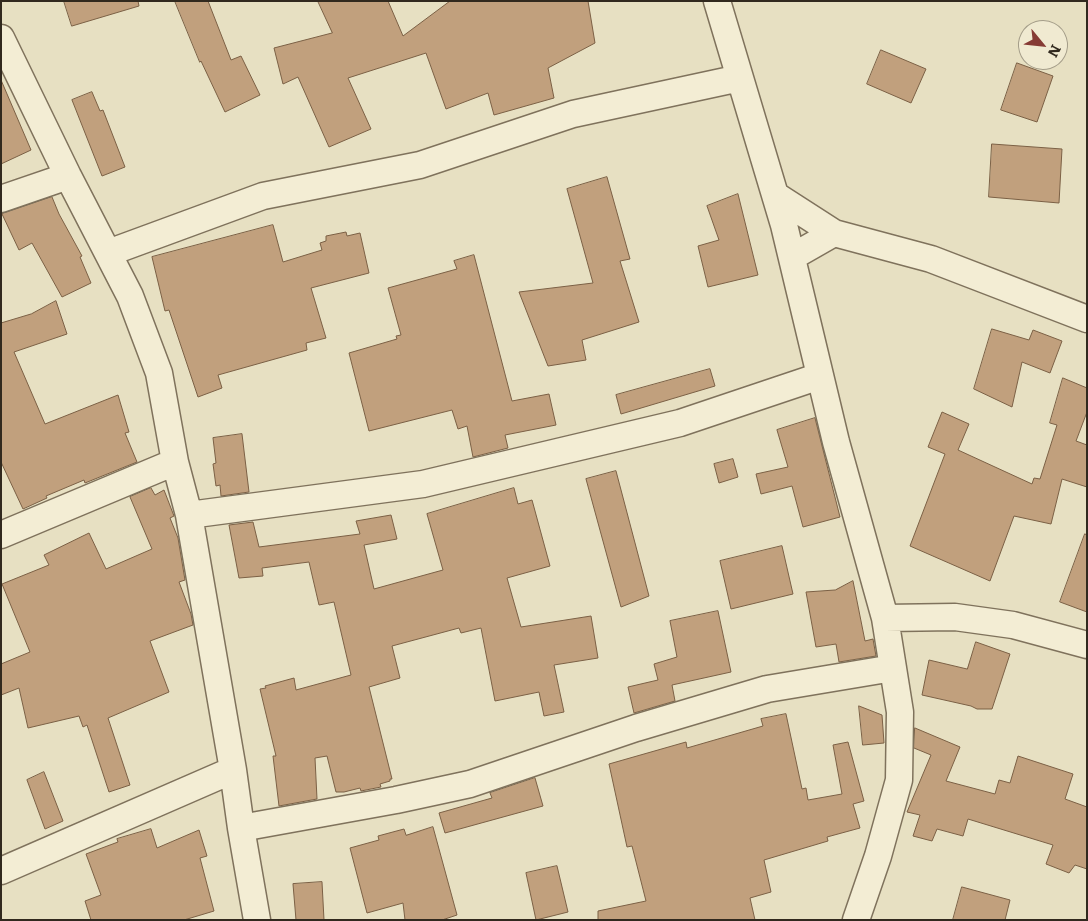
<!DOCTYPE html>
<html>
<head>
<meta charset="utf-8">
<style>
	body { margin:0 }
	#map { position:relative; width:1088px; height:921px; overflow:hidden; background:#e7e0c2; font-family:Literata,serif }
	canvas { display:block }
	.frame { position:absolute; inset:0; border:2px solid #31291e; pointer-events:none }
	.north { position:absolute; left:1018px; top:20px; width:50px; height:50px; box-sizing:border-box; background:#f0ead1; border:1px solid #a49d89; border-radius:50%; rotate:118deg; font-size:14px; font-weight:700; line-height:20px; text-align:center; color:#31291e }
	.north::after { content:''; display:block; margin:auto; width:18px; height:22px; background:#863b34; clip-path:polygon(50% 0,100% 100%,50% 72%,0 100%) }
</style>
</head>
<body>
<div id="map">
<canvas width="1088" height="921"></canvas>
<div class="frame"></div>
<div class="north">N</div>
</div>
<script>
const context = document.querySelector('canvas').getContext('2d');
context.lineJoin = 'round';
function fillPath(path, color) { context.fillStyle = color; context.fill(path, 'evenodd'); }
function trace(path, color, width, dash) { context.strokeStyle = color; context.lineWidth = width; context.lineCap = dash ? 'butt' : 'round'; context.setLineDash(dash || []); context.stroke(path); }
const building = new Path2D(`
	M 64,1 L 138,1 L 139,6 L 72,26 Z
	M 175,1 L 208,1 L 231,60 L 241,56 L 260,95 L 225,112 L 201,61 L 200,62 Z
	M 318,1 L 388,1 L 403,36 L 450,1 L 588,1 L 595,43 L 548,68 L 554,98 L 494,115 L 488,93 L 446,109 L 426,53 L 348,78 L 371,129 L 329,147 L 298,77 L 283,84 L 274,48 L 332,33 Z
	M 881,50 L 926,69 L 911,103 L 867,84 Z
	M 1017,63 L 1053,76 L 1037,122 L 1001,110 Z
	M 1,80 L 31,150 L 1,164 Z
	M 92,92 L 100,111 L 103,110 L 125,167 L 102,176 L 72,100 Z
	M 992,144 L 1062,149 L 1059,203 L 989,197 Z
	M 607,177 L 630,259 L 620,261 L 639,322 L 582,340 L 586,360 L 548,366 L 519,292 L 593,283 L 567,189 Z
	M 738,194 L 758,275 L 708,287 L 698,246 L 719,240 L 707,206 Z
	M 52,197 L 59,214 L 82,256 L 80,257 L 91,283 L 62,297 L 32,243 L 19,250 L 2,214 Z
	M 273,225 L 283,262 L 322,250 L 320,243 L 326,241 L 326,236 L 346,232 L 347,236 L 360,233 L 369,273 L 311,288 L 326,338 L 306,343 L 307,350 L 218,375 L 222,388 L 198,397 L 169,310 L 165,311 L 152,257 Z
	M 474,255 L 512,401 L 549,394 L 556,425 L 505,435 L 508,448 L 473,457 L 467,426 L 458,429 L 452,410 L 369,431 L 349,353 L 397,339 L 396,336 L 401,335 L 388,288 L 457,269 L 454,261 Z
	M 56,301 L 67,334 L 14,352 L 45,424 L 118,395 L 129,432 L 125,433 L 137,462 L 85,483 L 84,480 L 46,496 L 47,498 L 23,509 L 1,462 L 1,323 L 31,314 Z
	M 992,329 L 1029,340 L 1033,330 L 1062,341 L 1050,373 L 1022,362 L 1012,407 L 974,389 Z
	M 710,369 L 715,386 L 621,414 L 616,395 Z
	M 1063,378 L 1087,388 L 1087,412 L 1076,441 L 1087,445 L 1087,487 L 1062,479 L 1051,524 L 1014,516 L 990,581 L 910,546 L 945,454 L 928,447 L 942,412 L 969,424 L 958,450 L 1032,484 L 1034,478 L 1040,479 L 1057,425 L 1050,423 Z
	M 815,418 L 840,517 L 803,527 L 792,486 L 761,494 L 756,474 L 788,467 L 777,430 Z
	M 242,434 L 249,492 L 221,496 L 220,485 L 216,486 L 213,464 L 216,463 L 213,438 Z
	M 733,459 L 738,477 L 719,483 L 714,464 Z
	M 616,471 L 649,596 L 621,607 L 586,479 Z
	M 151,488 L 155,495 L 164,490 L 174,516 L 170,518 L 178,538 L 185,580 L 179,582 L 191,614 L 193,625 L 150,641 L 169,692 L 108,718 L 130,785 L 109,792 L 87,725 L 83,727 L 79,716 L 28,728 L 19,688 L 1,695 L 1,664 L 30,652 L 2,584 L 49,565 L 44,555 L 89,533 L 106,569 L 152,549 L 130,497 Z
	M 514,488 L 518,504 L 532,500 L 550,566 L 507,578 L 521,627 L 591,616 L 598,658 L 554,665 L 564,712 L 544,716 L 539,692 L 495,701 L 481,628 L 461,633 L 459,628 L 392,646 L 400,678 L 369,687 L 392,779 L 390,779 L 390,781 L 380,784 L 381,787 L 361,791 L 360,788 L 344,792 L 336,792 L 327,756 L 315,758 L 317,799 L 279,806 L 273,756 L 276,756 L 260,689 L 266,688 L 265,686 L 294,678 L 296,690 L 351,675 L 334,602 L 319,605 L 309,562 L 262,568 L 263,576 L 239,578 L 229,525 L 253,522 L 259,547 L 360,534 L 356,521 L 391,515 L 397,539 L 364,545 L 374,589 L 443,570 L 427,514 Z
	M 1085,534 L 1087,535 L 1087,612 L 1060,602 Z
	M 782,546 L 793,594 L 731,609 L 720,561 Z
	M 853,581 L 865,641 L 873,639 L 876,656 L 839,662 L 836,644 L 816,647 L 806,592 L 835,590 Z
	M 718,611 L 731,672 L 672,685 L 675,701 L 634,713 L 628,687 L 658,680 L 654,664 L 677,657 L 670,621 Z
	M 976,642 L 1010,654 L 992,709 L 977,709 L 971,706 L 922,695 L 929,660 L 967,669 Z
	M 859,706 L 882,715 L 884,743 L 863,745 Z
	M 786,714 L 802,789 L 806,788 L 808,800 L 842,794 L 833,745 L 848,742 L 864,801 L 853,804 L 860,828 L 827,837 L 828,841 L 764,860 L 771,892 L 750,898 L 755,920 L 598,920 L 598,911 L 646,901 L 632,846 L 627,847 L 609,764 L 686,742 L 687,748 L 763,726 L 761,719 Z
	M 915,728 L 960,747 L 946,781 L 995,794 L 999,780 L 1010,783 L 1018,756 L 1073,774 L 1065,799 L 1087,807 L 1087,869 L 1075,865 L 1069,873 L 1046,864 L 1053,845 L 968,819 L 963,836 L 937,829 L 932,841 L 913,836 L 920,815 L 907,812 L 931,755 L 914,748 Z
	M 44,772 L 63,821 L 45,829 L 27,780 Z
	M 535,778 L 543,806 L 445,833 L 439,813 L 492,798 L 490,793 Z
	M 433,827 L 457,915 L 442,920 L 405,920 L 403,903 L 367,913 L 350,848 L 379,840 L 378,836 L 404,829 L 406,835 Z
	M 151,829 L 157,848 L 199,830 L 207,856 L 200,858 L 214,911 L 184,920 L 91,920 L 85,901 L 101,895 L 86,854 L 118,842 L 117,839 Z
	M 557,866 L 568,912 L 536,920 L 526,873 Z
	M 322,882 L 324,920 L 296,920 L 293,884 Z
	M 962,887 L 1010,900 L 1005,920 L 953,920 Z`);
fillPath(building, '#c1a07d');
trace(building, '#7b6045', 1);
const minor = new Path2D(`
	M 717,1 L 784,225 L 836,442 L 885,618 L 900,712 L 899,780 L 878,856 L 856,920
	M 1,38 L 68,176 L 130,296 L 159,373 L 175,462 L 189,515 L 233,770 L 241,828 L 257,920
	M 775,195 L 834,233 L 931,259 L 1087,319
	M 1,199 L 68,176
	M 108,253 L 263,196 L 420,165 L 573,114 L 740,78
	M 792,257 L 834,233
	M 189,515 L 423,484 L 680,423 L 820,376
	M 1,535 L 175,462
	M 885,618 L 955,617 L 1013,625 L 1087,645
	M 241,828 L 396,800 L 470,784 L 636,728 L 767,689 L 893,668
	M 1,871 L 233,770`);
trace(minor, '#7f725c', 29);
trace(minor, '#f3edd4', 26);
</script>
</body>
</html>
